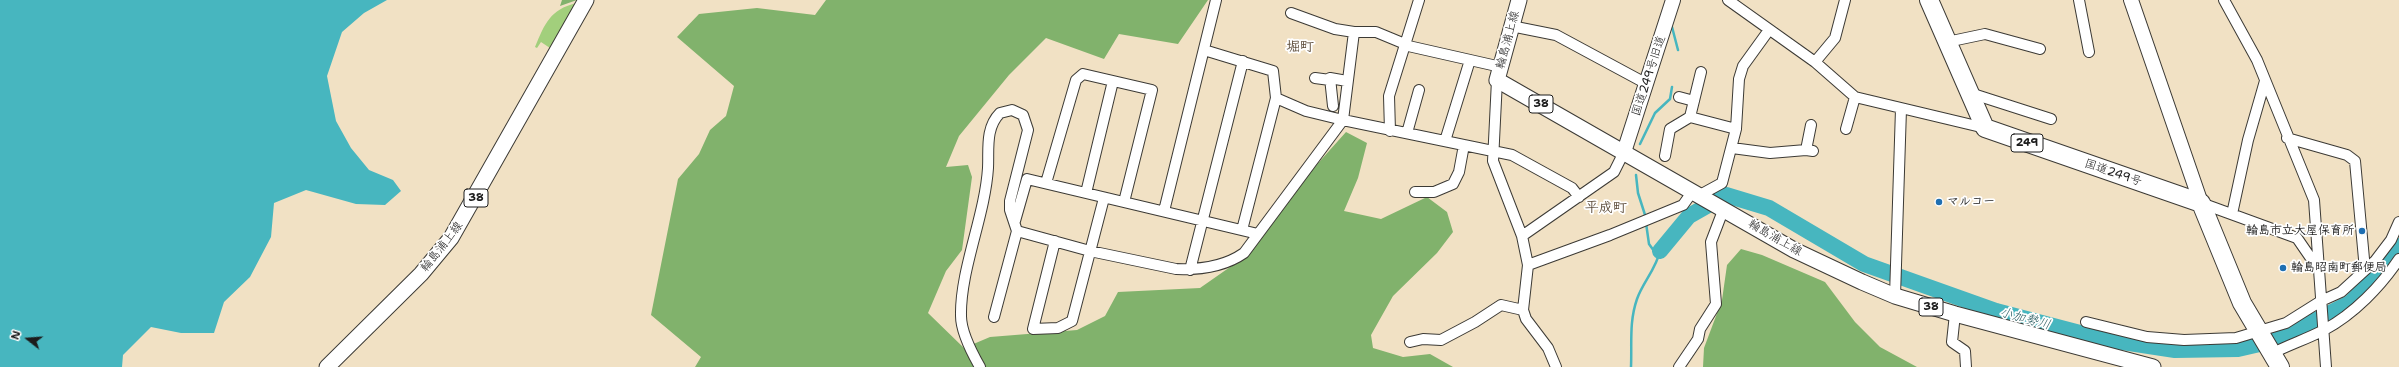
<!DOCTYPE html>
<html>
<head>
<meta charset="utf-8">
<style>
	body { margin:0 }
	#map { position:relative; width:2399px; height:367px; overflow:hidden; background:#f1e1c4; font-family:"Shantell Sans",sans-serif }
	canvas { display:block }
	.north { position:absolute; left:8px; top:319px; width:40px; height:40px; -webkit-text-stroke:3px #fff; paint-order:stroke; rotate:287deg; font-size:11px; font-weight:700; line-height:16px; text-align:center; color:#1c1c1c }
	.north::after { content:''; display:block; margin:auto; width:14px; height:18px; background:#1c1c1c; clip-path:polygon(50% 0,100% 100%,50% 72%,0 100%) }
</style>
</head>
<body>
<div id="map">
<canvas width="2399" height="367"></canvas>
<div class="north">N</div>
</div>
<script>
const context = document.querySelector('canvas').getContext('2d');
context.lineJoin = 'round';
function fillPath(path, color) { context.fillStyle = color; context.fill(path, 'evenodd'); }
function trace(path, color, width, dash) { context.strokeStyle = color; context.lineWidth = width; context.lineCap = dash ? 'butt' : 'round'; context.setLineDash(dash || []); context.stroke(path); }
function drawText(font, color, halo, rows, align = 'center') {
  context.font = font + ' "Shantell Sans","Klee One",sans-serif'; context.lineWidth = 3.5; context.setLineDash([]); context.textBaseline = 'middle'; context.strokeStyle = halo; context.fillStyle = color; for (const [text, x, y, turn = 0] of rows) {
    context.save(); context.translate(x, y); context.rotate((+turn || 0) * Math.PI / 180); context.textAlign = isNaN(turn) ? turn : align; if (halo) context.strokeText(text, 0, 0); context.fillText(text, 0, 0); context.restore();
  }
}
fillPath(new Path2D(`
	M 576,3 L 550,48 L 541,42 L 537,48 L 535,47 C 545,23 550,10 576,3 Z`), '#a2cf7c');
fillPath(new Path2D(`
	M 562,0 L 577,0 L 560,6 Z
	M 826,0 L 1208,0 L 1178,44 L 1119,34 L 1104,59 L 1046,38 L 1009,75 L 959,136 L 946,167 L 968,165 L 972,177 L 962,250 L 946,271 L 928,313 L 964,348 L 990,337 L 1077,330 L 1105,316 L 1118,292 L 1200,288 L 1243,258 L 1295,189 L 1346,132 L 1367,143 L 1358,178 L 1344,211 L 1381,219 L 1427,197 L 1447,212 L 1453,232 L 1437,253 L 1393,296 L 1371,335 L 1373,348 L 1403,357 L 1430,354 L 1453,367 L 695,367 L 701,357 L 651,315 L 678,179 L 699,154 L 710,130 L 726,116 L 734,86 L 677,37 L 699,14 L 757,8 L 815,15 Z
	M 1741,249 L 1762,255 L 1825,282 L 1855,322 L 1880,347 L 1917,367 L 1703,367 L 1704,348 L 1722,300 L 1727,265 Z`), '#81b26c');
fillPath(new Path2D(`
	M 0,0 L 387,0 L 364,13 L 342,32 L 327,76 L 336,121 L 351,148 L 369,170 L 393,180 L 401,191 L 385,205 L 356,204 L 306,190 L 274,203 L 271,237 L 250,277 L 224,302 L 214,333 L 181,333 L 151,327 L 123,355 L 122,367 L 0,367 Z`), '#47b6bf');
trace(new Path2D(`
	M 1672,27 L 1678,50
	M 1640,144 L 1655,113 L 1670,99 L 1672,87
	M 1636,175 L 1638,193 L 1646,218
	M 1631,367 C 1632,343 1629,322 1637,299 C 1643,282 1656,269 1660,251 L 1654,251 L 1649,244 L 1646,223`), '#47b6bf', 2.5);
trace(new Path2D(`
	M 1660,251 L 1689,216 L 1726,195 L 1769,208 L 1864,264 L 1996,311 L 2103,339 L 2175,350 L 2238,349 L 2277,340 L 2350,303 L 2387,265 L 2399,246`), '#47b6bf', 16);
const street = new Path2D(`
	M 1728,0 L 1815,62 L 1855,97 L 1985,128
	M 2079,0 L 2089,52
	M 2224,0 L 2257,60 L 2314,200 L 2326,367
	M 1291,13 L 1335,29 L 1354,32 L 1376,32 L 1405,44
	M 1511,26 L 1556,35 L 1647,84
	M 1947,42 L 1985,34 L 2040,49
	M 1404,45 L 1501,67
	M 1204,50 L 1273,71 L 1276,98 L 1242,230
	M 1815,62 L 1835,38 L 1845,0
	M 1315,78 L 1330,80
	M 1497,80 L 1493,161 L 1522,236 L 1528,265 L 1523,310 L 1526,319 L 1548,348 L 1556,367
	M 1970,93 L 2051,119
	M 1679,97 L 1694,101
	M 1276,98 L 1306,111 L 1343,120 L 1354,32
	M 1333,106 L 1330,78 L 1347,81
	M 1690,117 L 1736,129
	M 1846,129 L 1855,97
	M 1390,131 L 1389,96 L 1419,0
	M 1407,133 L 1419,90
	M 2287,138 L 2347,155 L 2355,161 L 2365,270
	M 1445,141 L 1470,60
	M 1732,148 L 1770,153 L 1806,150 L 1813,151
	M 1806,150 L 1811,125
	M 1665,156 L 1670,129 L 1690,117 L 1701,72
	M 1046,183 L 1076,80 L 1083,74 L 1152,90 L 1124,202
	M 1415,192 L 1434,192 L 1453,184 L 1459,172 L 1464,145
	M 1086,193 L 1113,81
	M 1700,195 L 1722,183 L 1736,129 L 1739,79 L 1743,66 L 1769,30
	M 2201,203 L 2297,238 L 2319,270
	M 1164,211 L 1216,0
	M 2232,214 L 2248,140 L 2265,81
	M 1015,221 L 1027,179 L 1258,234
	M 1017,231 L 1090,251 L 1176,269 C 1201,270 1224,267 1244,253 L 1343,120 L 1512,155 L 1572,188 L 1579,197
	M 1522,236 L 1614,172 L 1624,152
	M 1055,241 L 1033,329 L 1058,328 L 1072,321 L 1104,198
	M 1528,265 L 1610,235 L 1683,205 L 1693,191
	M 1190,270 L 1243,61
	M 1895,296 L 1901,109
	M 1955,314 L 1952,342 L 1965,351 L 1966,367
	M 2086,322 L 2147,337 L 2184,340 L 2236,338 L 2286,323 L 2321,301 L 2341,292 L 2375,261 L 2391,240 L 2399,222
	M 1410,342 L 1423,339 L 1441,340 L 1475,322 L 1501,305 L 1523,310
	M 2271,354 C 2288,345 2307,339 2324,330 C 2354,314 2381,286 2399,259
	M 980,367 C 972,353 961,332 961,316 C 960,270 985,216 988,168 C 989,150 985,128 1000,113 L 1012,110 L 1023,115 L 1028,130 L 1010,201 L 1010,210 L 1017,231 L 994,317
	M 1679,367 L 1698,339 L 1700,329 L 1716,304 L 1711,242 L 1724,208`);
const secondary = new Path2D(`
	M 2131,0 L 2201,203
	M 1624,152 L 1673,0`);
const primary = new Path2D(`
	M 1519,0 L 1497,80 L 1794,250 L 1862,282 L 1895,296 L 1955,314 L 2153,367
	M 327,367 L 421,274 L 451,238 L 586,0`);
const highway = new Path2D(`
	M 1929,0 L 1985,128 L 2201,203 L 2242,303 L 2280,367`);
trace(street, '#3c3a35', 12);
trace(secondary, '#3c3a35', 16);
trace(primary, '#3c3a35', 17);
trace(highway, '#3c3a35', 20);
trace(street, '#fff', 10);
trace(secondary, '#fff', 14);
trace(primary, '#fff', 15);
trace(highway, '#fff', 18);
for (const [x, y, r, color] of [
	[1939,202,4,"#1f6fb2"],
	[2362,231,4,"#1f6fb2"],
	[2283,268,4,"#1f6fb2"]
]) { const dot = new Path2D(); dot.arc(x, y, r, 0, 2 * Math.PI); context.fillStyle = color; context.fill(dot); trace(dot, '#fff', 1.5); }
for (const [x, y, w] of [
	[1541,104,24],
	[2027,143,32],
	[476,198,24],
	[1931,307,24]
]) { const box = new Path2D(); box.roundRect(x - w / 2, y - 9, w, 18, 3); context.fillStyle = '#fff'; context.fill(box); trace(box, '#1c1c1c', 1); }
drawText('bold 11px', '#1c1c1c', null, [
	["38",1541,104],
	["249",2027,143],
	["38",476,198],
	["38",1931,307]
]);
drawText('12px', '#1c1c1c', '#fff', [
	["輪島浦上線",1508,40,-75],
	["国道249号旧道",1649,76,-72],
	["国道249号",2113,173,19],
	["輪島浦上線",1775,238,30],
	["輪島浦上線",442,247,-52]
]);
drawText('bold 12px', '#1c1c1c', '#fff', [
	["マルコー",1947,202],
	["輪島市立大屋保育所",2354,231,"right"],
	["輪島昭南町郵便局",2291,268]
], 'left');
drawText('italic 13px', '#2f6165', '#fff', [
	["小加勢川",2025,319,15]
]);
drawText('bold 14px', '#5a4937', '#fff', [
	["堀町",1300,47],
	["平成町",1606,208]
]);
</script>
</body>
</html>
